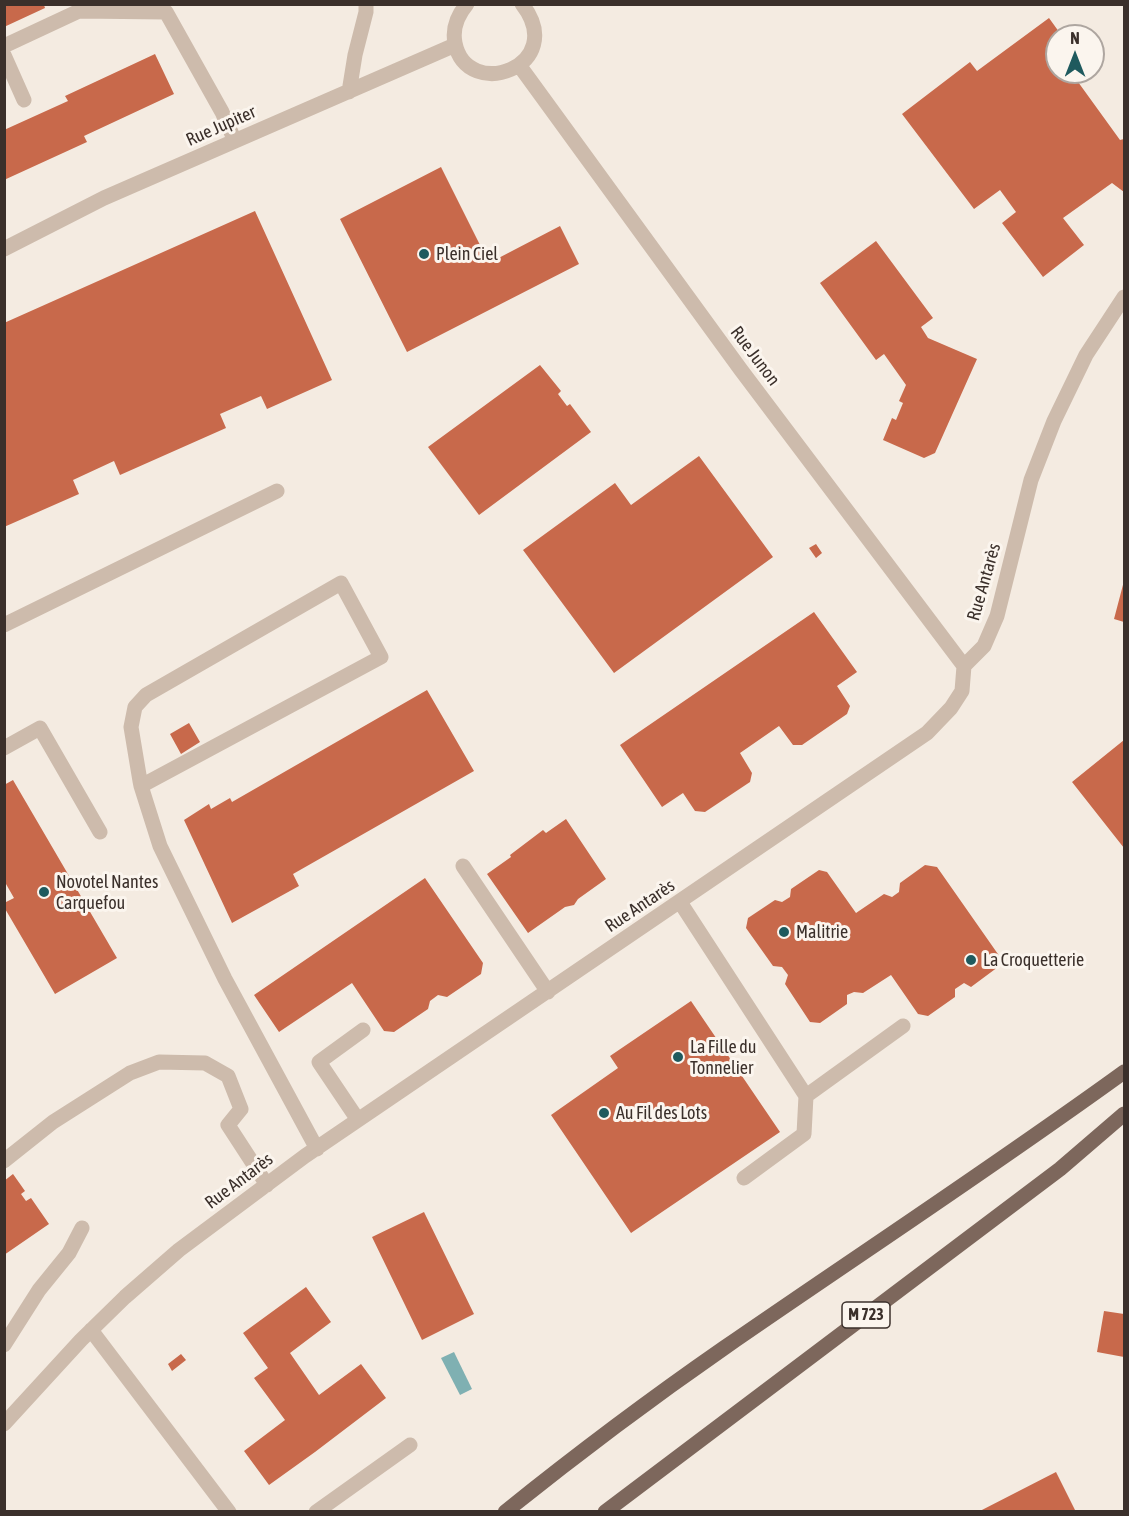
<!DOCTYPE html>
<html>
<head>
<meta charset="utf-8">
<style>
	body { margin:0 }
	#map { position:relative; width:1129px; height:1516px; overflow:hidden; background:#f4ebe1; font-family:"Asap Condensed",sans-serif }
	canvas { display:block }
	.frame { position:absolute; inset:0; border:6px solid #3b302b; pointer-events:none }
	.north { position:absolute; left:1045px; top:24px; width:60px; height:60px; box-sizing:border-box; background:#fbf5ee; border:2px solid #aea6a0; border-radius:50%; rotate:0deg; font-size:16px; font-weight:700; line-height:24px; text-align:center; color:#3b302b }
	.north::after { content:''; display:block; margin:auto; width:21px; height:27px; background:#1f5a5e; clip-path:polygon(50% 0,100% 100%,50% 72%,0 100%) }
</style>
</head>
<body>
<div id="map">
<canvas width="1129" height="1516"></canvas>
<div class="frame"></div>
<div class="north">N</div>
</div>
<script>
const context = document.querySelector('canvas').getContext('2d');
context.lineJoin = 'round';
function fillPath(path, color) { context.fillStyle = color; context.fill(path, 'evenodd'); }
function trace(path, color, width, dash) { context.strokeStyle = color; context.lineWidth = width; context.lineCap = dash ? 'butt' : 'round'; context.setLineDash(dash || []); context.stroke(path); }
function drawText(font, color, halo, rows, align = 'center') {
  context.font = font + ' "Asap Condensed",sans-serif'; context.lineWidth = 6; context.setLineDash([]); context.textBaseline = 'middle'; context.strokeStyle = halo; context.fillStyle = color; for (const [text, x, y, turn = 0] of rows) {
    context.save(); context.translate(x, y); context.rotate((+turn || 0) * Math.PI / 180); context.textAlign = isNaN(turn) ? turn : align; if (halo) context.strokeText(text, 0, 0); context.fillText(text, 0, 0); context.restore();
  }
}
fillPath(new Path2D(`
	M 454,1352 L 472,1389 L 460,1395 L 441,1358 Z`), '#7fb0b2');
fillPath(new Path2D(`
	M 4,5 L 44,5 L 45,8 L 4,27 Z
	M 1049,18 L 1062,36 L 1057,36 L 1057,72 L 1077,72 L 1073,75 L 1120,140 L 1124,139 L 1124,192 L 1112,183 L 1063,218 L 1084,245 L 1043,277 L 1002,223 L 1016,212 L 1000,190 L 974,209 L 902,114 L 970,62 L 977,71 Z
	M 155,54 L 174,94 L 84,136 L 87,142 L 4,180 L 4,130 L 68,101 L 65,96 Z
	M 441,167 L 489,263 L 560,226 L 579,264 L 407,352 L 340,219 Z
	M 255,211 L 332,380 L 267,409 L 261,396 L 220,414 L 226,428 L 120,475 L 114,461 L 73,480 L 79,494 L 4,527 L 4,323 Z
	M 876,241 L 933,318 L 921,327 L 928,338 L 977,359 L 935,453 L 924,458 L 883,440 L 892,418 L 896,420 L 903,403 L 899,401 L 906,385 L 884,354 L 876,360 L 820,283 Z
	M 540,365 L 561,391 L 558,394 L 567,406 L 570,404 L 591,432 L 479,515 L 428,447 Z
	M 699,456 L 773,557 L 614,673 L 523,550 L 615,483 L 631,505 Z
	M 816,544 L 822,553 L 816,558 L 809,548 Z
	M 1124,581 L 1124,622 L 1114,619 Z
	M 814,612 L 857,672 L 837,686 L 850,706 L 847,714 L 802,745 L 793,745 L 779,726 L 740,753 L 752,773 L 750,782 L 705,812 L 695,811 L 683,793 L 662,807 L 620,745 Z
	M 427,690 L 474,771 L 293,874 L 299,886 L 232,923 L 184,820 L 209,804 L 211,809 L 230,798 L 232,802 Z
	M 189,723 L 200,742 L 181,754 L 170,734 Z
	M 1124,740 L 1124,848 L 1072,782 Z
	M 13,780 L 117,958 L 55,994 L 4,907 L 4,903 L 14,898 L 6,884 L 4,885 L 4,785 Z
	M 566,819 L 606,879 L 578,899 L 574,905 L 565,907 L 528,933 L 487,874 L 511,857 L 510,855 L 543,830 L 546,833 Z
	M 925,865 L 937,867 L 1000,957 L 998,967 L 971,987 L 964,983 L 955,989 L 955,997 L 928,1016 L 918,1014 L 891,975 L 863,993 L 854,992 L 847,995 L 847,1004 L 820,1023 L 810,1022 L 785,984 L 788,975 L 782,967 L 773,966 L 746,928 L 748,918 L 775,900 L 782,902 L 790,897 L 791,889 L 819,870 L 827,872 L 856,913 L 884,894 L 892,897 L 899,892 L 900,883 Z
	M 425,878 L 483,963 L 481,974 L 447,997 L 438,995 L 430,1001 L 428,1009 L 394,1032 L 384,1031 L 352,983 L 279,1032 L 254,995 Z
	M 691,1001 L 780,1132 L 631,1233 L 551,1115 L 618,1068 L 610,1056 Z
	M 13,1174 L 25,1191 L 21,1194 L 26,1201 L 31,1198 L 49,1224 L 4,1255 L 4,1181 Z
	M 424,1212 L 474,1314 L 422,1340 L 372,1237 Z
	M 306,1287 L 331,1322 L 290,1353 L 319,1395 L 361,1364 L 386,1398 L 315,1452 L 269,1485 L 244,1451 L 285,1420 L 254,1378 L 268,1368 L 243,1333 Z
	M 1104,1311 L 1124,1314 L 1124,1357 L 1097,1352 Z
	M 181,1354 L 186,1360 L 172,1371 L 168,1364 Z
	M 1056,1472 L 1076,1512 L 978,1512 Z`), '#c8694b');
trace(new Path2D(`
	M 467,4 C 457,16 452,28 455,43 C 467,103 570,66 522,4
	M 4,46 L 79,11 L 166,12 L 222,112 L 235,141
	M 4,55 L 24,100
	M 519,65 L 741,370 L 964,666
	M 349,92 L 355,55 L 366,12 L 366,4
	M 4,249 L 104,198 L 455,45
	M 4,625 L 277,491
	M 4,748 L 40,728 L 100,832
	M 141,786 L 381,657 L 341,583 L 146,695 L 135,707 L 131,727 L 140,781 L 141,786 L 160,846 L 225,979 L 317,1149
	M 463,866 L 548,992
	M 680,902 L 806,1096 L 903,1026
	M 358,1120 L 319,1062 L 363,1030
	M 4,1161 L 53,1122 L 130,1073 L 159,1062 L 205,1063 L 228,1076 L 241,1109 L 228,1125 L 267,1185
	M 744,1178 L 804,1134 L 806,1096
	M 91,1330 L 229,1512
	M 4,1345 L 39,1290 L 69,1253 L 82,1228
	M 4,1424 L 81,1340 L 125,1297 L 179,1250 L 305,1156 L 927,733 L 951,708 L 962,691 L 964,666 L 984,646 L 997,616 L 1031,480 L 1054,421 L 1086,355 L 1124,297
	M 316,1512 L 410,1445`), '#cdbbac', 15);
trace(new Path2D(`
	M 505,1512 C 576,1455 649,1400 724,1348 C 857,1256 993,1167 1124,1072
	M 605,1512 L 1060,1169 L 1124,1114`), '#7d675c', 15);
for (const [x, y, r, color] of [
	[424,254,6,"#1f5a5e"],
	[44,892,6,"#1f5a5e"],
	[784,932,6,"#1f5a5e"],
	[971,960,6,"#1f5a5e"],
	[678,1057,6,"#1f5a5e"],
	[604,1113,6,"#1f5a5e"]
]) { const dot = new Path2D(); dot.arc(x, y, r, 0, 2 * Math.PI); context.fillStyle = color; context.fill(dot); trace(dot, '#fbf5ee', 2); }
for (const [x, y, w] of [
	[866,1315,48]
]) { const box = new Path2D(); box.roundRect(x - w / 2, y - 13, w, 26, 4.5); context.fillStyle = '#fbf5ee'; context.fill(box); trace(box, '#3b302b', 1.5); }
drawText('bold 16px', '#3b302b', null, [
	["M 723",866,1315]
]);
drawText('18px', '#3b302b', '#fbf5ee', [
	["Rue Jupiter",221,126,-24],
	["Rue Junon",755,356,53],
	["Rue Antarès",984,582,-74],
	["Rue Antarès",640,906,-34],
	["Rue Antarès",239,1181,-37]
]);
drawText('18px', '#3b302b', '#fbf5ee', [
	["Plein Ciel",436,254],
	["Novotel Nantes",56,882],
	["Carquefou",56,903],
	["Malitrie",796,932],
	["La Croquetterie",983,960],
	["La Fille du",690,1047],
	["Tonnelier",690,1068],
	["Au Fil des Lots",616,1113]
], 'left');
</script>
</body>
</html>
